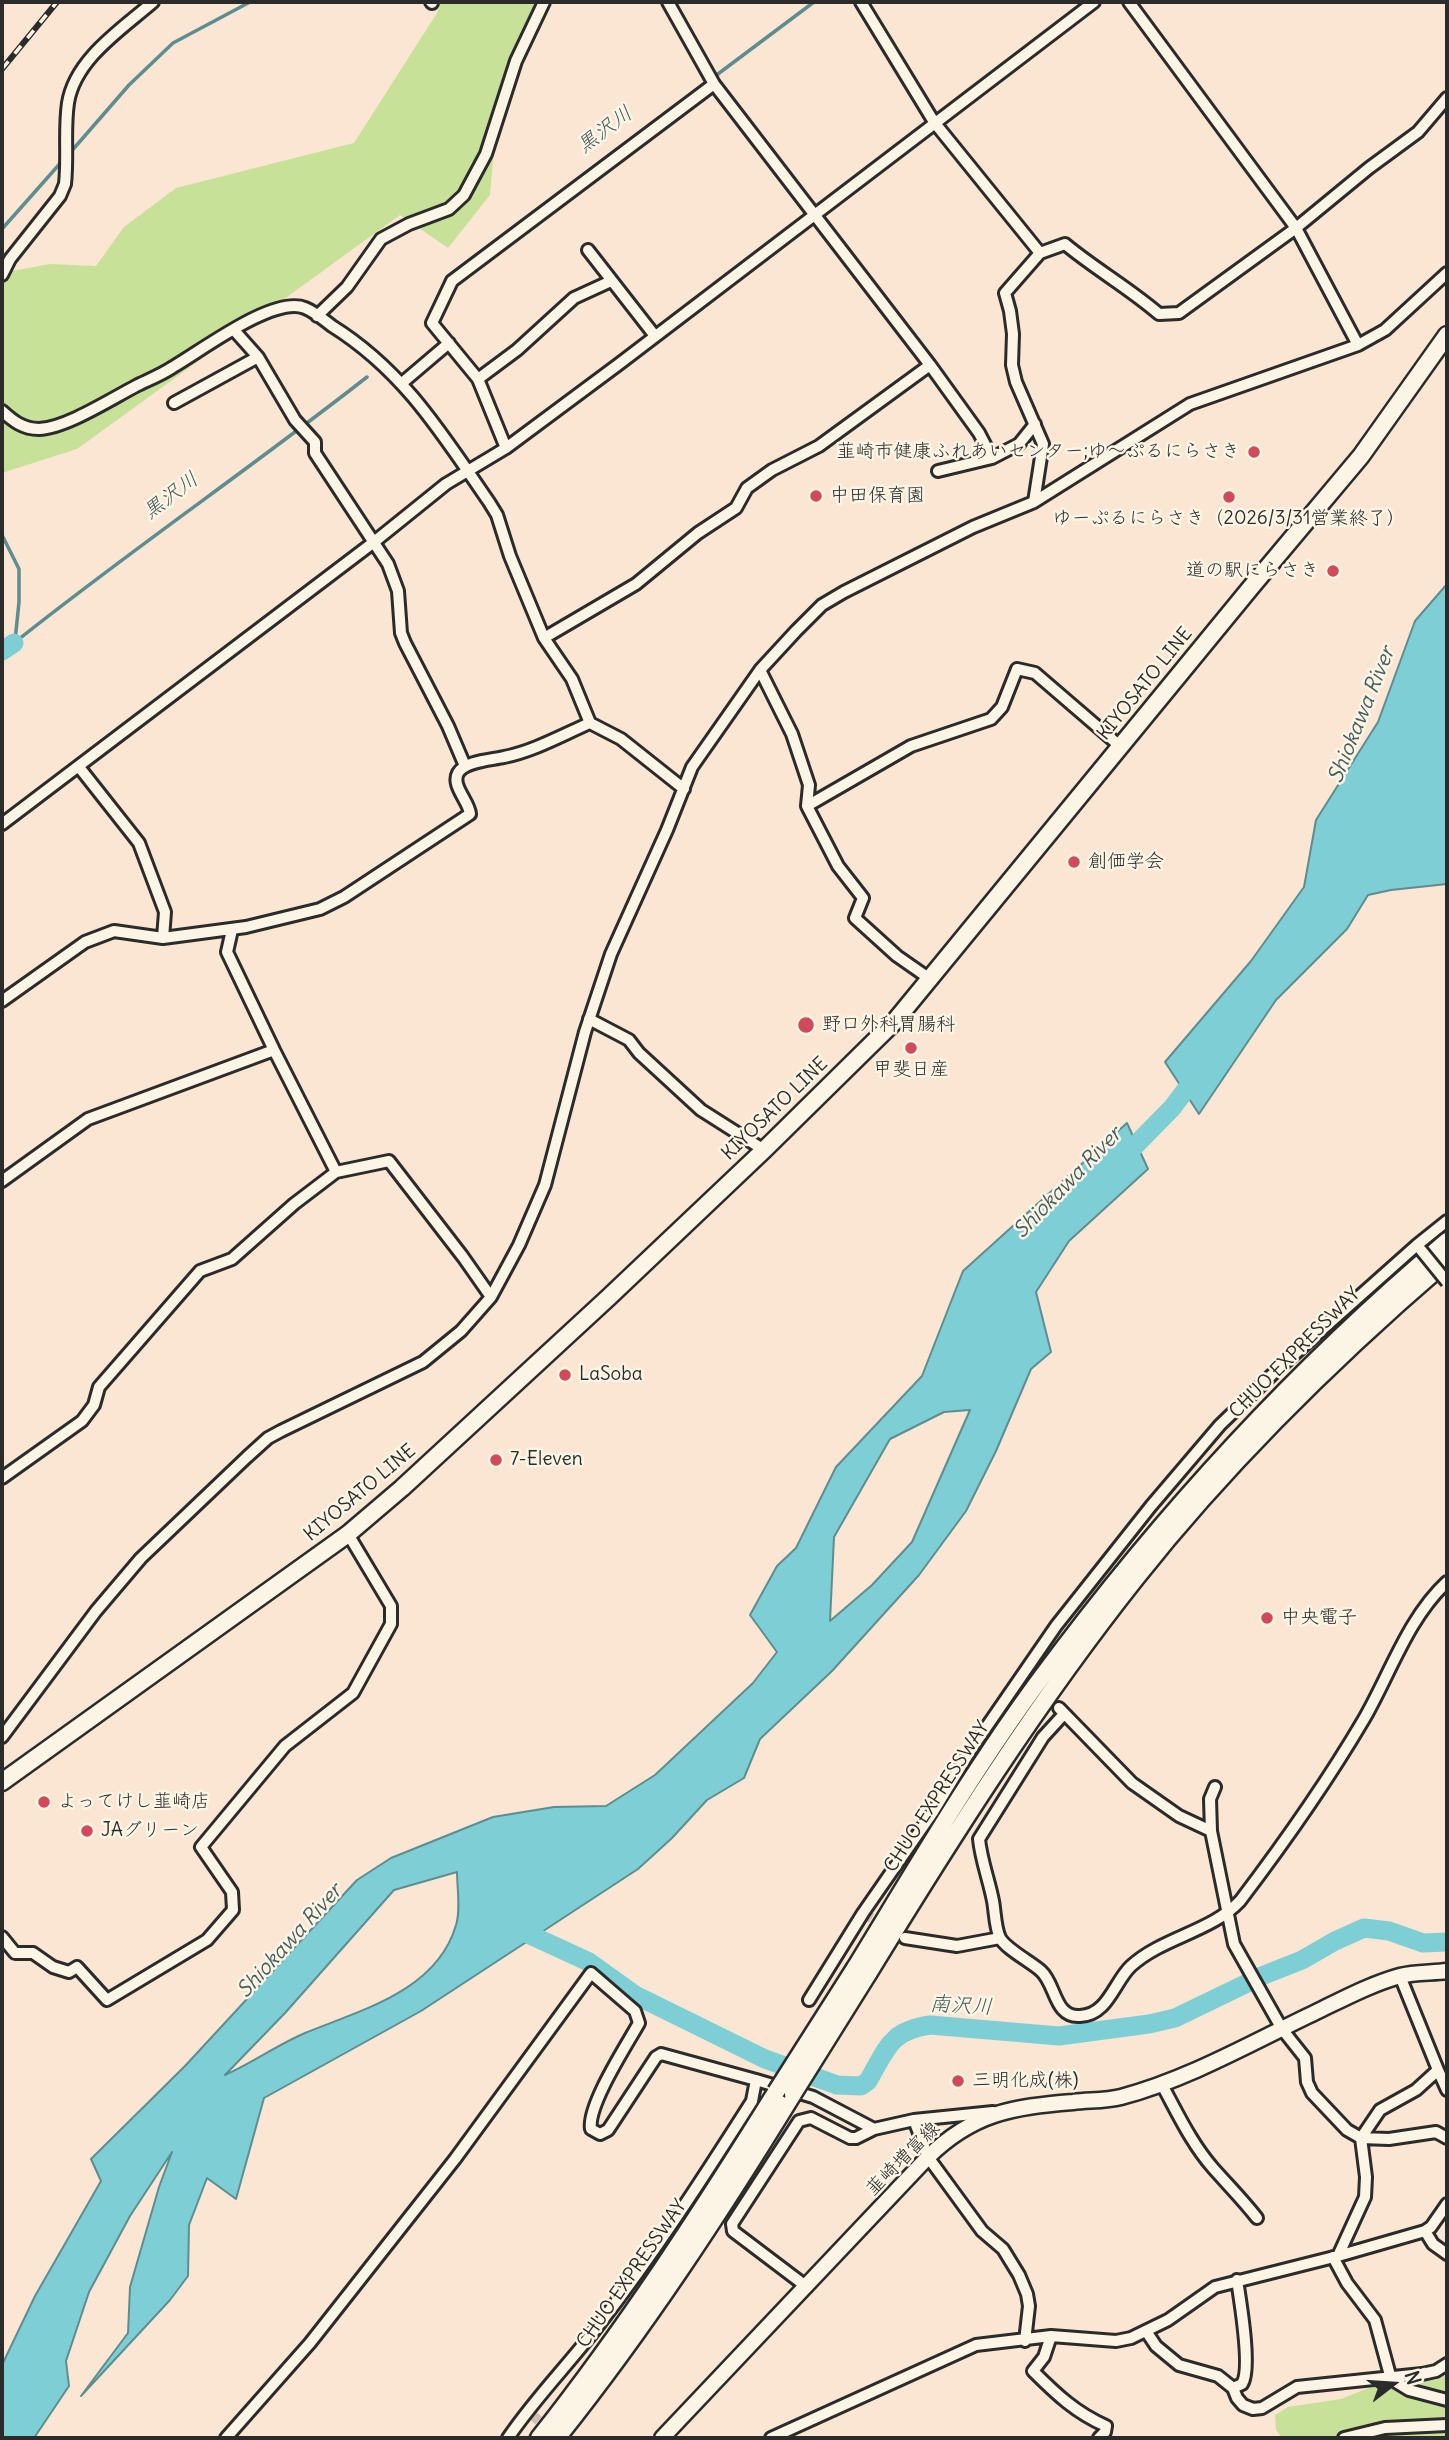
<!DOCTYPE html>
<html>
<head>
<meta charset="utf-8">
<style>
	body { margin:0 }
	#map { position:relative; width:1449px; height:2440px; overflow:hidden; background:#fae6d2; font-family:Delius,sans-serif }
	canvas { display:block }
	.frame { position:absolute; inset:0; border:4px solid #2b2b2b; pointer-events:none }
	.north { position:absolute; left:1358px; top:2349px; width:70px; height:70px; -webkit-text-stroke:5px #fcf5e5; paint-order:stroke; rotate:73deg; font-size:19px; font-weight:700; line-height:28px; text-align:center; color:#2b2b2b }
	.north::after { content:''; display:block; margin:auto; width:24px; height:32px; background:#2b2b2b; clip-path:polygon(50% 0,100% 100%,50% 72%,0 100%) }
</style>
</head>
<body>
<div id="map">
<canvas width="1449" height="2440"></canvas>
<div class="frame"></div>
<div class="north">N</div>
</div>
<script>
const context = document.querySelector('canvas').getContext('2d');
context.lineJoin = 'round';
function fillPath(path, color) { context.fillStyle = color; context.fill(path, 'evenodd'); }
function trace(path, color, width, dash) { context.strokeStyle = color; context.lineWidth = width; context.lineCap = dash ? 'butt' : 'round'; context.setLineDash(dash || []); context.stroke(path); }
function drawText(font, color, halo, rows, align = 'center') {
  context.font = font + ' Delius,"Klee One",sans-serif'; context.lineWidth = 5; context.setLineDash([]); context.textBaseline = 'middle'; context.strokeStyle = halo; context.fillStyle = color; for (const [text, x, y, turn = 0] of rows) {
    context.save(); context.translate(x, y); context.rotate((+turn || 0) * Math.PI / 180); context.textAlign = isNaN(turn) ? turn : align; if (halo) context.strokeText(text, 0, 0); context.fillText(text, 0, 0); context.restore();
  }
}
fillPath(new Path2D(`
	M 441,2 L 539,2 L 498,99 L 490,195 L 448,248 L 400,215 L 77,449 L 2,473 L 2,273 L 50,264 L 96,266 L 124,227 L 176,188 L 354,143 L 437,13 Z
	M 1447,2374 L 1447,2438 L 1282,2438 L 1276,2430 L 1275,2415 L 1288,2407 L 1341,2399 L 1371,2387 L 1440,2379 Z`), '#c7e198');
const water = new Path2D(`
	M 1447,584 L 1447,884 L 1391,890 L 1368,895 L 1347,929 L 1276,1000 L 1199,1114 L 1165,1062 L 1251,961 L 1304,887 L 1316,820 L 1378,722 L 1415,621 Z
	M 1127,1123 L 1148,1169 L 1069,1241 L 1036,1292 L 1051,1352 L 1031,1369 L 996,1451 L 966,1511 L 919,1575 L 832,1671 L 760,1739 L 744,1778 L 707,1800 L 672,1838 L 638,1869 L 421,2011 L 264,2098 L 236,2199 L 207,2178 L 189,2225 L 188,2276 L 170,2300 L 81,2396 L 128,2333 L 130,2287 L 159,2187 L 172,2152 L 130,2216 L 89,2292 L 66,2361 L 69,2386 L 34,2438 L 2,2438 L 2,2365 L 35,2296 L 101,2181 L 91,2159 L 185,2066 L 357,1880 L 391,1858 L 493,1817 L 554,1807 L 606,1806 L 655,1775 L 753,1683 L 777,1652 L 750,1615 L 777,1566 L 796,1548 L 836,1467 L 922,1376 L 963,1271 ZM 970,1410 L 912,1542 L 872,1585 L 830,1621 L 834,1537 L 890,1439 L 944,1412 ZM 457,1872 C 457,1888 461,1910 456,1925 C 437,1991 361,2010 305,2033 C 277,2045 252,2063 225,2075 L 285,2013 L 394,1890 Z`);
fillPath(water, '#7ecfd5');
trace(water, '#5d8d91', 2);
trace(new Path2D(`
	M 69,154 L 129,85 L 173,43 L 250,2
	M 2,229 L 64,159
	M 435,304 L 447,277 L 814,2
	M 2,535 L 19,569 L 19,602 L 15,641
	M 14,643 C 129,551 251,468 367,377`), '#5d8d91', 3.5);
trace(new Path2D(`
	M 2,651 L 14,643
	M 1120,1161 L 1172,1108 L 1200,1071
	M 513,1927 L 589,1962 L 635,1995 L 765,2059 L 837,2085 L 861,2086 L 868,2081 C 887,2049 889,2031 930,2025 L 1059,2036 L 1149,2024 L 1175,2018 L 1264,1975 L 1302,1960 L 1335,1941 L 1364,1928 L 1389,1931 L 1423,1943 L 1447,1942`), '#7ecfd5', 19);
trace(new Path2D(`
	M 1020,1679 L 1059,1708
	M 863,1913 L 888,1928
	M 531,2414 L 552,2432`), '#d1c1b1', 10, [10, 5]);
const minor = new Path2D(`
	M 431,2 L 432,3
	M 668,2 L 714,84 L 930,365 L 979,433 L 992,458
	M 861,2 L 934,122 L 1040,253 L 1005,293 L 1010,311 L 1013,334 L 1012,365 L 1016,382 L 1043,444 L 1034,502
	M 1129,2 L 1296,228 L 1358,345
	M 588,250 L 655,336
	M 1040,253 L 1065,244 C 1095,269 1129,288 1159,314 L 1179,313 L 1296,228 L 1369,168 L 1418,132 L 1447,98
	M 2,275 L 10,259 L 60,196 L 65,184 C 68,157 64,130 68,103 C 75,59 122,29 153,2
	M 317,316 L 347,287 L 381,239 L 409,224 L 449,209 L 464,195 L 486,154 L 516,61 L 544,2
	M 234,330 L 258,357 L 295,420 L 315,442 L 315,453 L 388,564 L 398,591 L 401,633 L 405,643 L 448,726 L 465,766
	M 478,379 L 517,350 L 574,298 L 611,281
	M 402,383 L 449,343
	M 174,403 L 258,357
	M 2,411 C 13,421 23,429 39,429 C 66,428 111,399 136,386 C 148,380 161,375 173,367 C 201,351 274,295 305,308 C 315,312 324,320 332,326 C 404,371 442,434 489,502 L 497,515 L 510,556 L 544,638 L 572,679 L 590,723 L 621,739 L 684,789
	M 506,448 L 478,379 L 432,323 L 452,281 L 714,84
	M 938,471 L 992,458 L 1019,444 L 1035,424
	M 544,638 L 636,584 L 698,533 L 736,508 L 747,488 L 772,470 L 819,446 L 930,365
	M 760,670 L 792,734 L 809,785 L 807,806 L 838,866 L 863,898 L 855,918 L 897,956 L 930,979
	M 79,767 L 139,843 L 165,912 L 163,938
	M 807,806 L 911,746 L 991,719 L 1002,707 L 1017,669 L 1035,673 L 1121,747
	M 2,824 L 374,542 L 446,484 L 506,448 L 619,364 L 1094,2
	M 232,930 L 227,952 L 274,1050 L 336,1172
	M 2,1001 L 85,942 L 114,931 L 163,938 L 246,927 L 320,909 L 344,897 L 470,814 C 469,801 451,786 458,773 C 465,761 491,760 504,757 C 534,751 562,735 590,723
	M 589,1019 L 629,1040 L 639,1053 L 701,1110 L 764,1150
	M 2,1181 L 88,1119 L 274,1050
	M 2,1478 L 82,1421 L 94,1405 L 99,1387 L 200,1271 L 232,1259 L 294,1204 L 336,1172 L 389,1161 L 463,1257 L 491,1297
	M 1059,1708 L 1132,1783 L 1179,1816 L 1211,1831 L 1234,1944 L 1282,2029 L 1305,2058 L 1307,2082 L 1312,2093 L 1347,2130 L 1361,2138 L 1389,2139 L 1436,2132 L 1447,2138
	M 1064,1714 L 1043,1737 L 979,1839 C 981,1860 989,1880 993,1901 C 995,1911 995,1928 1000,1938 C 1006,1949 1031,1962 1041,1971 C 1056,1984 1054,2018 1080,2016 C 1108,2015 1114,1982 1131,1966 C 1163,1937 1211,1932 1240,1901 C 1284,1843 1327,1782 1364,1719 C 1390,1674 1408,1618 1447,1582
	M 2,1737 L 96,1611 L 141,1558 L 247,1457 L 268,1438 L 281,1431 L 423,1362 L 461,1331 L 491,1297 L 519,1245 L 545,1185 L 585,1032 L 611,954 L 667,830 L 692,767 L 760,670 L 796,631 L 822,605 L 844,592 L 973,527 L 1034,502 L 1190,404 L 1358,345 L 1385,330 L 1447,273
	M 1211,1831 L 1210,1799 L 1215,1787
	M 2,1937 L 15,1953 L 33,1953 L 53,1967 L 69,1972 L 77,1967 L 107,2000 L 207,1940 L 233,1910 L 232,1892 L 201,1847 L 285,1746 L 353,1693 L 391,1624 L 391,1606 L 348,1534
	M 905,1938 L 957,1946 L 1000,1938
	M 809,2000 L 863,1913 L 933,1812 L 972,1748 L 1056,1626 L 1151,1506 L 1220,1425 L 1280,1367 L 1417,1245 L 1447,1221
	M 1438,2070 L 1447,2090
	M 1161,2083 C 1177,2112 1191,2143 1213,2168 C 1228,2185 1243,2200 1257,2218
	M 914,2120 L 928,2157 L 982,2231 L 1003,2249 L 1019,2275 L 1027,2294 L 1029,2306 L 1025,2341
	M 1425,2231 L 1433,2244 L 1447,2254
	M 1338,2256 L 1365,2197 L 1366,2177 L 1361,2138 L 1380,2110 L 1416,2090 L 1438,2070 L 1400,1976
	M 1333,2257 L 1347,2283 L 1375,2320 L 1391,2379 L 1409,2390 L 1447,2400
	M 807,2287 L 733,2231 L 732,2224 L 799,2121 L 811,2118 L 850,2138 L 856,2138 L 874,2129
	M 1146,2331 L 1156,2346 L 1179,2365 L 1218,2376 L 1233,2388 L 1237,2398 L 1243,2405 L 1253,2409 L 1262,2408 L 1297,2387 L 1422,2374 L 1436,2371 L 1447,2364
	M 1051,2336 L 1044,2357 L 1033,2371 C 1056,2394 1076,2413 1106,2426 L 1105,2432 L 1099,2438
	M 1233,2388 L 1242,2384 C 1252,2369 1240,2300 1237,2280
	M 226,2438 L 310,2343 L 455,2159 L 591,1973 L 635,2011 L 639,2023 C 626,2046 587,2106 591,2129 L 600,2134 L 608,2130 L 656,2057 L 661,2054 L 756,2080
	M 508,2438 C 535,2398 569,2364 598,2326 C 654,2254 703,2178 752,2101 L 756,2080 L 813,2097 L 874,2129 L 914,2120 L 993,2112
	M 771,2438 L 976,2345 L 1051,2336 L 1116,2341 L 1131,2338 L 1168,2320 L 1215,2287 L 1338,2256 L 1425,2231 L 1431,2227 L 1447,2204
	M 1344,2438 L 1385,2428 L 1447,2425`);
const major = new Path2D(`
	M 662,2438 L 928,2157 C 973,2113 1012,2107 1073,2102 C 1089,2100 1105,2101 1121,2097 C 1189,2079 1253,2042 1316,2012 C 1343,1999 1371,1984 1400,1976 C 1414,1972 1432,1973 1447,1971`);
const highway = new Path2D(`
	M 2,1782 L 348,1534 L 402,1488 L 609,1297 L 764,1150 L 895,1021 L 1252,586 L 1361,456 L 1447,335
	M 855,1968 C 915,1870 973,1770 1041,1678 C 1160,1517 1294,1370 1447,1241
	M 868,1974 C 952,1837 1036,1704 1136,1578 C 1228,1462 1335,1357 1447,1261
	M 539,2438 C 626,2328 702,2211 776,2092
	M 557,2438 C 644,2329 720,2213 793,2094`);
trace(minor, '#2b2b2b', 16);
trace(major, '#2b2b2b', 19);
trace(highway, '#2b2b2b', 21);
trace(minor, '#fcf5e5', 10);
trace(major, '#fcf5e5', 14);
trace(highway, '#fcf5e5', 16);
const rail = new Path2D(`
	M 2,69 L 57,2`);
trace(rail, '#2b2b2b', 6);
trace(rail, '#fcf5e5', 3.5, [10]);
const minorBridge = new Path2D(`
	M 1421,1250 L 1447,1282`);
const highwayBridge = new Path2D(`
	M 776,2092 L 855,1968
	M 793,2094 L 868,1974`);
trace(minorBridge, '#2b2b2b', 16, []);
trace(highwayBridge, '#2b2b2b', 21, []);
trace(minorBridge, '#fcf5e5', 10);
trace(highwayBridge, '#fcf5e5', 16);
for (const [x, y, r, color] of [
	[1254,452,7,"#d1495b"],
	[816,496,7,"#d1495b"],
	[1229,497,7,"#d1495b"],
	[1333,571,7,"#d1495b"],
	[1074,862,7,"#d1495b"],
	[806,1025,9,"#d1495b"],
	[911,1048,7,"#d1495b"],
	[565,1375,7,"#d1495b"],
	[496,1460,7,"#d1495b"],
	[1267,1618,7,"#d1495b"],
	[44,1802,7,"#d1495b"],
	[87,1831,7,"#d1495b"],
	[958,2081,7,"#d1495b"]
]) { const dot = new Path2D(); dot.arc(x, y, r, 0, 2 * Math.PI); context.fillStyle = color; context.fill(dot); trace(dot, '#fcf5e5', 2.5); }
drawText('19px', '#2b2b2b', '#fcf5e5', [
	["韮崎市健康ふれあいセンター;ゆ～ぷるにらさき",1240,452,"right"],
	["中田保育園",830,496],
	["ゆーぷるにらさき（2026/3/31営業終了）",1229,519,"center"],
	["道の駅にらさき",1319,571,"right"],
	["創価学会",1088,862],
	["野口外科胃腸科",822,1025],
	["甲斐日産",911,1070,"center"],
	["LaSoba",579,1375],
	["7-Eleven",510,1460],
	["中央電子",1281,1618],
	["よってけし韮崎店",58,1802],
	["JAグリーン",101,1831],
	["三明化成(株)",972,2081]
], 'left');
drawText('19px', '#2b2b2b', '#fcf5e5', [
	["KIYOSATO LINE",1145,684,-51],
	["KIYOSATO LINE",775,1109,-44],
	["CHUO EXPRESSWAY",1295,1353,-45],
	["KIYOSATO LINE",360,1493,-40],
	["CHUO EXPRESSWAY",937,1797,-57],
	["韮崎増富線",903,2159,-45],
	["CHUO EXPRESSWAY",632,2274,-55]
]);
drawText('italic 21px', '#445c5e', '#fcf5e5', [
	["黒沢川",605,130,-37],
	["黒沢川",171,496,-37],
	["Shiokawa River",1362,715,-68],
	["Shiokawa River",1068,1183,-46],
	["Shiokawa River",290,1941,-48],
	["南沢川",961,2006,3]
]);
</script>
</body>
</html>
